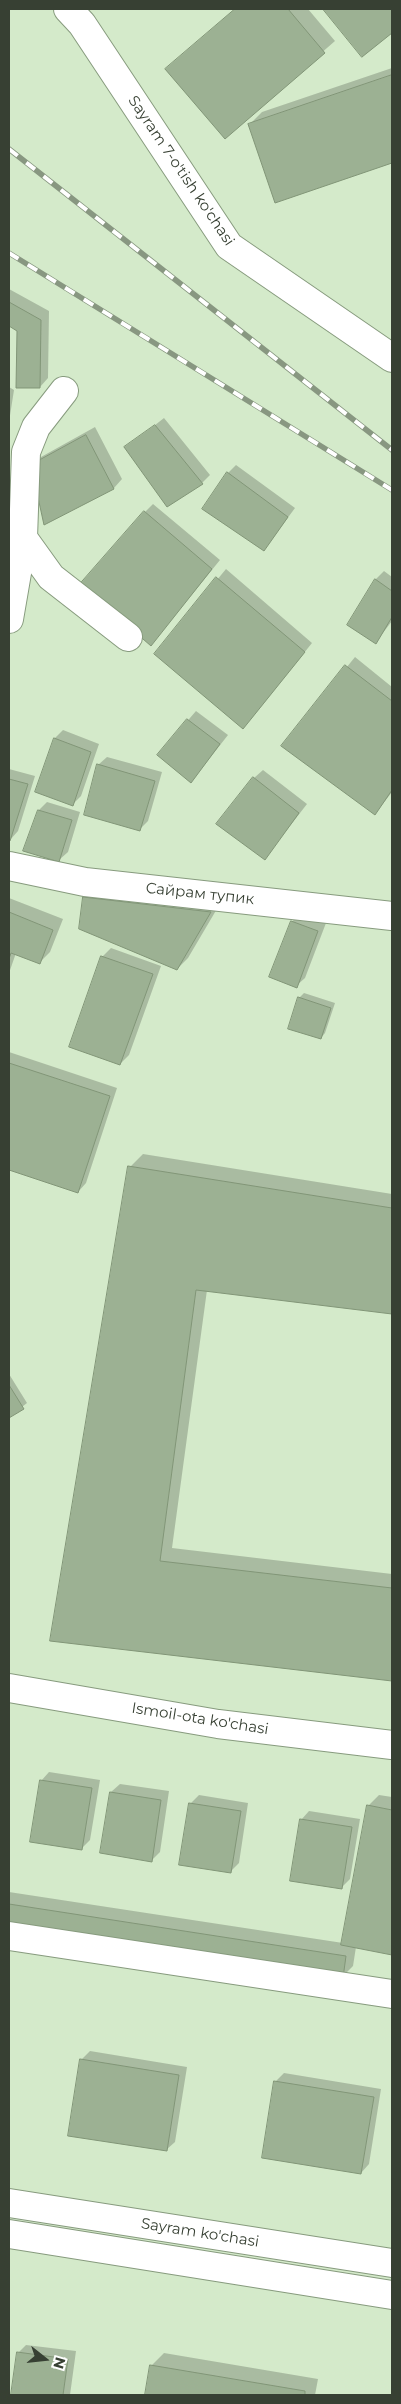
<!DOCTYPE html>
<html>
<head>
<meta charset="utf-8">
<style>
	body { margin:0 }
	#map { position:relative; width:401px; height:2404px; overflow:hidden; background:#d4eaca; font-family:Montserrat,sans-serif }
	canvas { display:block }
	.frame { position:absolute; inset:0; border:10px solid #374033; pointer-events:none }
	.north { position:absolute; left:20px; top:2334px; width:50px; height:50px; -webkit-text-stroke:4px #fff; paint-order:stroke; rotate:106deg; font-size:14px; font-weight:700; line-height:20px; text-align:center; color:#374033 }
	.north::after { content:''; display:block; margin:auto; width:18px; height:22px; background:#374033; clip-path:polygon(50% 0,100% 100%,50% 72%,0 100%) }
</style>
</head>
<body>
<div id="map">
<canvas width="401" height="2404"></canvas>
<div class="frame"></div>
<div class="north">N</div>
</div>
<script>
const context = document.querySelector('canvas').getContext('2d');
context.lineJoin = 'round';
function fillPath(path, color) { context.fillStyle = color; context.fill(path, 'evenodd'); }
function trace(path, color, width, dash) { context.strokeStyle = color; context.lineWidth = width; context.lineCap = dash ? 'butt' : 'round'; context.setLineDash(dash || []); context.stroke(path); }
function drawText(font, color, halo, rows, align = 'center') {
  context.font = font + ' Montserrat,sans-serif'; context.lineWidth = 5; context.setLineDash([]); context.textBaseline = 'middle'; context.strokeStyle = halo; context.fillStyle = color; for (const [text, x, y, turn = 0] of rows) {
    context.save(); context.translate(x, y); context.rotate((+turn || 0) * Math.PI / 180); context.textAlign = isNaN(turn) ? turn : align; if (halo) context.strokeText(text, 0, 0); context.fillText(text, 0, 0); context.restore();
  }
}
fillPath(new Path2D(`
	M 235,9 L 308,9 L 335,41 L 225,137 L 167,69 Z
	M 325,9 L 392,9 L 392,31 L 363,55 Z
	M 392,68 L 392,162 L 275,201 L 250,124 L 262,112 Z
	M 9,289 L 49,311 L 48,378 L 40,387 L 19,330 L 9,324 Z
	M 9,387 L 14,390 L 9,422 Z
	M 164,418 L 210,475 L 202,483 L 126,448 Z
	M 95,427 L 122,479 L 114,488 L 45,523 L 32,465 L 41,457 Z
	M 236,465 L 295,508 L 264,550 L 228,473 Z
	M 153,504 L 220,560 L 159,635 L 145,512 Z
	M 226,569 L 312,643 L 251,719 L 156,654 Z
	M 384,571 L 392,577 L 392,621 L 376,642 L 376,579 Z
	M 355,657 L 392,687 L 392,792 L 375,814 L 283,746 Z
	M 196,711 L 228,735 L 191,782 L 158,755 Z
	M 63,730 L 99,744 L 81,796 L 73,804 L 37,791 L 55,738 Z
	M 107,757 L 162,772 L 148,821 L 139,830 L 98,765 Z
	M 9,769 L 35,776 L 18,831 L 10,840 Z
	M 263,770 L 307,804 L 265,858 L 254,778 Z
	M 47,802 L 80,812 L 68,852 L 59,860 L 25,850 L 39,810 Z
	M 95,887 L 221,902 L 188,958 L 177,969 L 84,897 Z
	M 9,898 L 63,919 L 50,952 L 39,963 L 16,953 L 9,973 Z
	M 300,913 L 326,923 L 305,978 L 296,986 L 292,922 Z
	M 111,948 L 161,966 L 129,1055 L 120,1064 L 102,957 Z
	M 304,993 L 335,1003 L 325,1033 L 321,1038 L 299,998 Z
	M 9,1052 L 117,1088 L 86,1183 L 78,1192 L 9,1169 Z
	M 143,1154 L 392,1194 L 392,1312 L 207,1290 L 172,1548 L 392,1574 L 392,1679 L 51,1640 L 130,1167 Z
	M 9,1374 L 27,1403 L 9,1417 Z
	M 49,1772 L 100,1780 L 90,1840 L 81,1849 L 41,1781 Z
	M 120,1784 L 169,1791 L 160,1852 L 152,1860 L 101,1852 L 111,1792 Z
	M 199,1795 L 248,1803 L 239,1863 L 231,1871 L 190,1804 Z
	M 379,1795 L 392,1797 L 392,1953 L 356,1947 L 353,1966 L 342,1977 L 9,1926 L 9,1892 L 343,1943 L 368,1806 Z
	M 309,1811 L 360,1819 L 350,1879 L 341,1888 L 301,1820 Z
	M 90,2051 L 187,2067 L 175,2142 L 166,2150 L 81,2060 Z
	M 284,2073 L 381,2089 L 369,2164 L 361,2173 L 275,2082 Z
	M 26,2345 L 76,2351 L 70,2395 L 12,2395 L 18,2353 Z
	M 164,2353 L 318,2379 L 315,2395 L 146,2395 L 151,2366 Z`), '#0003');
const building = new Path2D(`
	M 235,9 L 288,9 L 325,53 L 225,139 L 165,69 Z
	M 323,9 L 392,9 L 392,33 L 362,57 Z
	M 392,75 L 392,163 L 275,203 L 248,124 Z
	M 9,302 L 41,320 L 40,388 L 16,388 L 17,331 L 9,326 Z
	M 155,425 L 203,484 L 167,507 L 124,447 Z
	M 86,435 L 114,489 L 44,525 L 31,465 Z
	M 227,472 L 288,517 L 264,551 L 202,509 Z
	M 144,511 L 212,569 L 151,646 L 80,584 Z
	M 216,577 L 305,652 L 243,729 L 154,654 Z
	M 375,579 L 392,591 L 392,617 L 376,644 L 347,625 Z
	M 345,665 L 392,701 L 392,790 L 375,815 L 281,746 Z
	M 187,719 L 220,744 L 191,783 L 157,755 Z
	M 54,738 L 91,752 L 73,806 L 35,792 Z
	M 97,764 L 155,781 L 140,831 L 84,815 Z
	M 253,777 L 299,813 L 265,860 L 216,824 Z
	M 9,779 L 28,784 L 10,841 L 9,841 Z
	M 38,810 L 72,820 L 59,862 L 23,851 Z
	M 83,897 L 211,912 L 177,970 L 79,929 Z
	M 9,912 L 53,930 L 40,964 L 11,953 L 9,959 Z
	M 291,921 L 318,931 L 297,988 L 269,977 Z
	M 101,956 L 153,974 L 120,1065 L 69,1047 Z
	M 298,997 L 331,1008 L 321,1039 L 288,1029 Z
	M 9,1063 L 110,1096 L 78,1193 L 9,1170 Z
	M 128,1166 L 392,1208 L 392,1314 L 196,1290 L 160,1561 L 392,1588 L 392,1681 L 50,1641 Z
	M 9,1385 L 24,1409 L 9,1418 Z
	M 40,1780 L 92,1788 L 82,1850 L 30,1842 Z
	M 110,1792 L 161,1800 L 152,1862 L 100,1853 Z
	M 189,1803 L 241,1811 L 231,1873 L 179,1865 Z
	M 367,1805 L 392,1810 L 392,1955 L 341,1945 Z
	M 300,1819 L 352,1827 L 342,1889 L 290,1881 Z
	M 9,1904 L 346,1956 L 343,1978 L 9,1927 Z
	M 80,2059 L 179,2075 L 167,2151 L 68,2136 Z
	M 274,2081 L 374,2097 L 361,2174 L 262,2158 Z
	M 17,2352 L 68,2359 L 63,2395 L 11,2395 Z
	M 150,2365 L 305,2391 L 305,2395 L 145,2395 Z`);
fillPath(building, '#9cb193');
trace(building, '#819577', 1);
const minor = new Path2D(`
	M 68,9 L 82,24 L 229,246 L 392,358
	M 23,538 L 51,577 L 128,637
	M 9,619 L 23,538 L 26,452 L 36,427 L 64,391
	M 9,866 L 85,882 L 392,916
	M 9,1688 L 218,1724 L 392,1745
	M 9,1936 L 392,1994
	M 9,2203 L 392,2263
	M 9,2234 L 392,2295`);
trace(minor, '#879b7e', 30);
trace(minor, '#fff', 28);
const rail = new Path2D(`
	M 9,149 L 392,450
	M 9,253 L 392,490`);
trace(rail, '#889781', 5.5);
trace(rail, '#fff', 4, [11]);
drawText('15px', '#374033', '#fff', [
	["Sayram 7-o'tish ko'chasi",181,171,56],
	["Сайрам тупик",200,894,6],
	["Ismoil-ota ko'chasi",200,1719,9],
	["Sayram ko'chasi",200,2233,9]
]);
</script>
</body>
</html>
